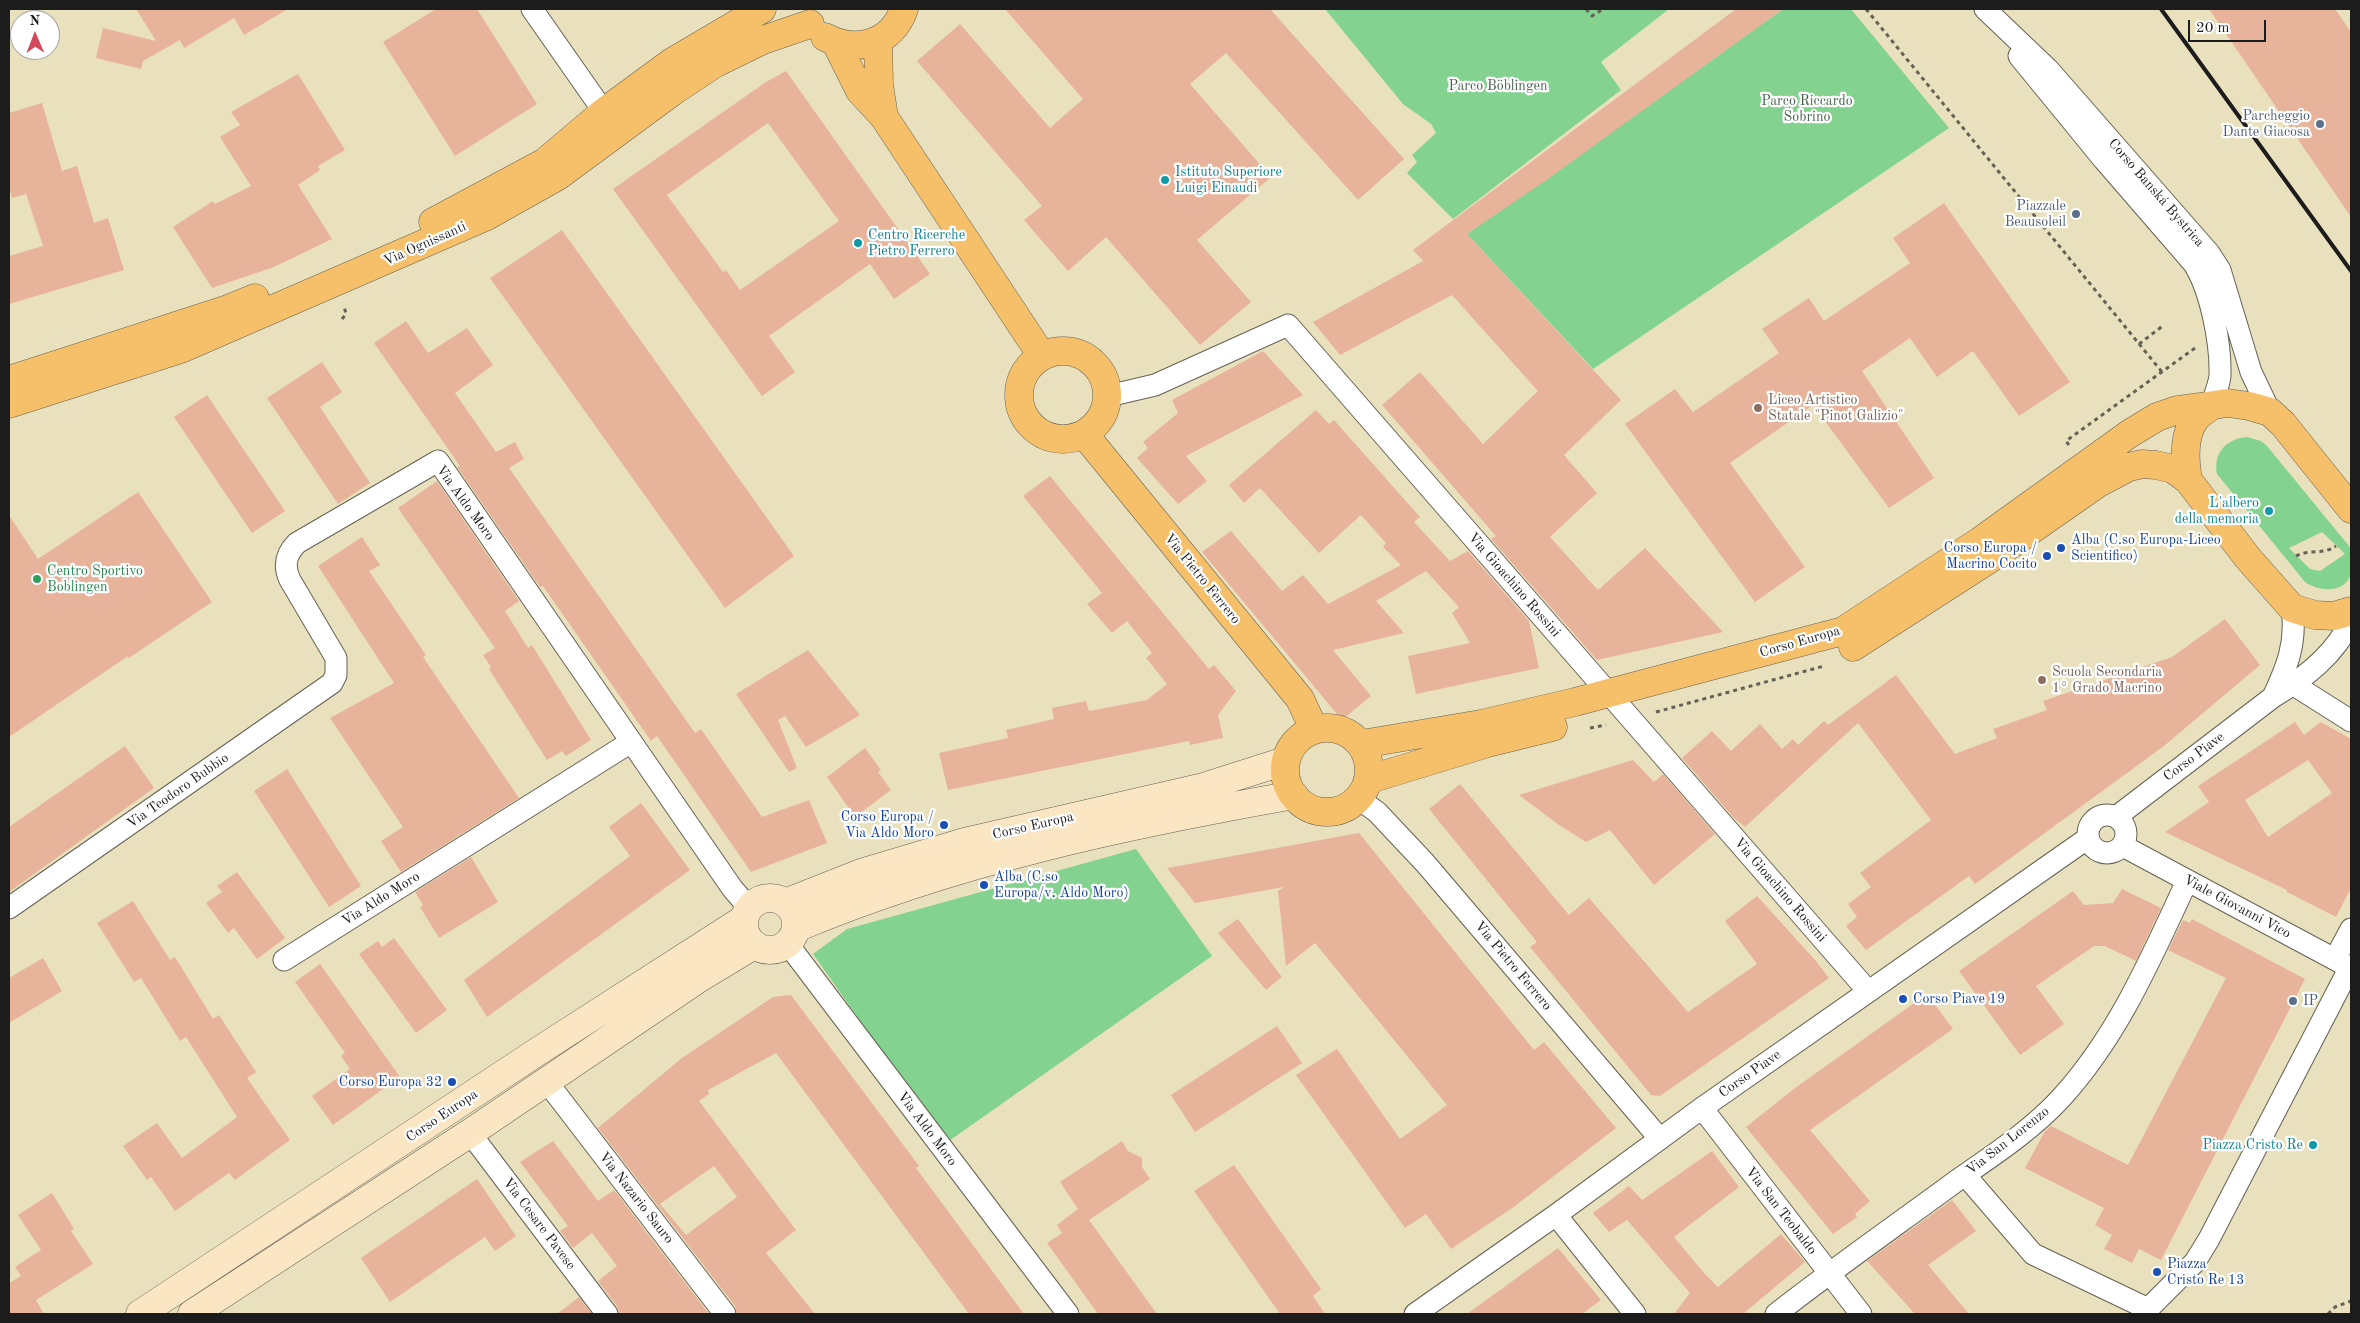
<!DOCTYPE html>
<html>
<head>
<meta charset="utf-8">
<style>
	body { margin:0 }
	#map { position:relative; width:2360px; height:1323px; overflow:hidden; background:#e9e1be; font-family:"Old Standard TT",serif }
	canvas { display:block }
	.frame { position:absolute; inset:0; border:10px solid #1c1c1c; pointer-events:none }
	.north { position:absolute; left:10px; top:10px; width:50px; height:50px; box-sizing:border-box; background:#fff; border:1px solid #a4a4a4; border-radius:50%; rotate:359deg; font-size:14px; font-weight:700; line-height:20px; text-align:center; color:#1c1c1c }
	.north::after { content:''; display:block; margin:auto; width:18px; height:22px; background:#d1495b; clip-path:polygon(50% 0,100% 100%,50% 72%,0 100%) }
	.scale { position:absolute; left:2188px; top:20px; width:78px; height:22px; box-sizing:border-box; border:2px solid #1c1c1c; border-top:0; padding-left:6px; font-size:15px; line-height:18px; white-space:nowrap; color:#1c1c1c; -webkit-text-stroke:4px #fff; paint-order:stroke }
</style>
</head>
<body>
<div id="map">
<canvas width="2360" height="1323"></canvas>
<div class="frame"></div>
<div class="north">N</div>
<div class="scale">20 m</div>
</div>
<script>
const context = document.querySelector('canvas').getContext('2d');
context.lineJoin = 'round';
function fillPath(path, color) { context.fillStyle = color; context.fill(path, 'evenodd'); }
function trace(path, color, width, dash) { context.strokeStyle = color; context.lineWidth = width; context.lineCap = dash ? 'butt' : 'round'; context.setLineDash(dash || []); context.stroke(path); }
function drawText(font, color, halo, rows, align = 'center') {
  context.font = font + ' "Old Standard TT",serif'; context.lineWidth = 4.5; context.setLineDash([]); context.textBaseline = 'middle'; context.strokeStyle = halo; context.fillStyle = color; for (const [text, x, y, turn = 0] of rows) {
    context.save(); context.translate(x, y); context.rotate((+turn || 0) * Math.PI / 180); context.textAlign = isNaN(turn) ? turn : align; if (halo) context.strokeText(text, 0, 0); context.fillText(text, 0, 0); context.restore();
  }
}
fillPath(new Path2D(`
	M 1325,9 L 1669,9 L 1601,62 L 1621,90 L 1453,219 L 1407,173 L 1417,162 L 1412,155 L 1436,133 L 1431,124 L 1403,104 Z
	M 1783,9 L 1851,9 L 1949,128 L 1593,369 L 1467,234 Z
	M 2247,437 L 2261,441 L 2267,446 L 2349,546 C 2352,551 2351,556 2351,562 C 2351,565 2352,570 2351,573 C 2346,595 2317,591 2305,582 L 2217,474 C 2213,453 2226,439 2247,437 ZM 2322,532 L 2345,554 L 2320,571 L 2310,569 L 2289,548 Z
	M 1136,849 L 1212,956 L 946,1143 L 813,954 L 847,929 Z`), '#84d290');
fillPath(new Path2D(`
	M 136,9 L 288,9 L 244,35 L 234,18 L 184,48 L 180,40 L 143,61 L 141,69 L 96,58 L 103,28 L 156,41 Z
	M 436,9 L 477,9 L 537,104 L 455,156 L 383,42 Z
	M 1005,9 L 1270,9 L 1404,159 L 1358,200 L 1226,53 L 1190,84 L 1271,177 L 1197,240 L 1251,302 L 1200,345 L 1106,237 L 1068,271 L 1024,220 L 1042,206 L 917,61 L 960,24 L 1050,128 L 1083,99 Z
	M 1736,9 L 1783,9 L 1545,181 L 1467,234 L 1621,400 L 1564,455 L 1597,493 L 1550,537 L 1598,590 L 1645,548 L 1723,632 L 1597,660 L 1491,539 L 1496,536 L 1382,405 L 1420,372 L 1483,444 L 1538,391 L 1452,295 L 1340,355 L 1313,322 L 1423,261 L 1413,250 Z
	M 2209,9 L 2335,9 L 2351,32 L 2351,217 Z
	M 786,71 L 930,274 L 894,299 L 870,264 L 769,336 L 795,372 L 762,396 L 613,189 L 766,82 ZM 768,123 L 839,221 L 740,290 L 726,270 L 723,272 L 667,195 Z
	M 298,74 L 345,150 L 318,166 L 320,170 L 298,185 L 332,239 L 274,267 L 212,288 L 173,227 L 213,201 L 215,204 L 251,186 L 220,137 L 240,125 L 231,112 Z
	M 42,103 L 62,171 L 77,166 L 94,223 L 108,218 L 124,270 L 9,304 L 9,256 L 43,246 L 26,194 L 12,198 L 9,187 L 9,113 Z
	M 1944,203 L 2070,382 L 2019,416 L 1973,351 L 1937,377 L 1910,338 L 1862,371 L 1934,478 L 1889,508 L 1813,405 L 1730,463 L 1805,567 L 1755,602 L 1625,424 L 1675,389 L 1693,412 L 1779,353 L 1762,329 L 1809,298 L 1824,321 L 1910,263 L 1893,238 Z
	M 562,230 L 794,556 L 725,608 L 490,278 Z
	M 406,321 L 428,353 L 467,328 L 493,365 L 455,393 L 496,452 L 515,442 L 524,459 L 509,468 L 695,733 L 701,729 L 762,817 L 809,800 L 827,843 L 751,872 L 657,736 L 651,741 L 543,586 L 540,587 L 457,467 L 460,466 L 374,343 Z
	M 1263,351 L 1303,395 L 1186,456 L 1207,481 L 1178,504 L 1137,458 L 1148,448 L 1143,442 L 1178,413 L 1172,400 Z
	M 322,362 L 342,392 L 320,407 L 370,483 L 338,504 L 267,398 Z
	M 207,395 L 285,511 L 252,533 L 174,417 Z
	M 1316,410 L 1329,424 L 1334,420 L 1420,517 L 1414,522 L 1450,561 L 1468,551 L 1529,621 L 1539,668 L 1416,694 L 1408,656 L 1470,643 L 1452,613 L 1459,607 L 1426,571 L 1376,601 L 1404,633 L 1333,650 L 1371,696 L 1342,720 L 1202,552 L 1231,531 L 1282,591 L 1303,575 L 1328,604 L 1401,565 L 1383,547 L 1386,543 L 1361,515 L 1319,553 L 1260,488 L 1244,503 L 1229,485 Z
	M 1050,476 L 1209,669 L 1214,665 L 1236,691 L 1218,715 L 1223,738 L 1190,745 L 1189,741 L 948,790 L 939,753 L 1008,738 L 1006,730 L 1054,719 L 1052,708 L 1086,701 L 1089,711 L 1147,700 L 1167,684 L 1146,658 L 1152,653 L 1127,621 L 1112,633 L 1087,604 L 1102,593 L 1023,496 Z
	M 437,481 L 519,601 L 505,611 L 528,648 L 532,645 L 591,740 L 566,756 L 562,751 L 547,760 L 489,669 L 491,667 L 483,655 L 495,648 L 398,508 Z
	M 138,492 L 212,602 L 129,658 L 128,656 L 9,737 L 9,515 L 38,559 Z
	M 362,537 L 380,565 L 369,571 L 426,655 L 423,657 L 519,798 L 401,872 L 381,841 L 403,827 L 330,718 L 394,683 L 318,566 Z
	M 2225,619 L 2260,665 L 2164,746 L 1975,884 L 1969,876 L 1866,950 L 1846,926 L 1857,917 L 1848,904 L 1871,887 L 1860,873 L 1931,820 L 1858,723 L 1745,827 L 1734,818 L 1682,758 L 1712,731 L 1731,751 L 1760,724 L 1782,749 L 1793,739 L 1798,745 L 1824,721 L 1828,725 L 1896,675 L 1955,754 L 1997,738 L 1993,729 L 2047,710 L 2043,701 L 2172,657 Z
	M 808,650 L 860,715 L 806,747 L 785,716 L 778,720 L 797,768 L 789,772 L 736,694 Z
	M 2295,722 L 2304,735 L 2321,722 L 2351,739 L 2351,888 L 2336,917 L 2287,892 L 2287,890 L 2165,832 L 2209,802 L 2198,786 ZM 2308,760 L 2332,793 L 2268,837 L 2245,800 Z
	M 125,746 L 154,788 L 9,892 L 9,827 Z
	M 865,748 L 881,770 L 878,772 L 891,790 L 855,817 L 827,777 Z
	M 1633,760 L 1654,782 L 1663,774 L 1715,834 L 1654,885 L 1610,830 L 1586,842 L 1559,825 L 1519,795 Z
	M 287,769 L 361,886 L 329,907 L 254,791 Z
	M 1460,784 L 1569,915 L 1589,898 L 1688,1012 L 1757,964 L 1725,921 L 1757,896 L 1815,960 L 1829,978 L 1660,1096 L 1651,1095 L 1530,947 L 1537,942 L 1429,809 Z
	M 641,803 L 690,870 L 487,1017 L 464,980 L 630,856 L 609,827 Z
	M 1359,833 L 1534,1050 L 1544,1042 L 1616,1128 L 1515,1206 L 1451,1249 L 1426,1214 L 1405,1228 L 1296,1075 L 1337,1049 L 1400,1139 L 1447,1105 L 1315,943 L 1286,966 L 1278,891 L 1284,887 L 1195,903 L 1167,868 Z
	M 471,857 L 498,902 L 439,938 L 420,907 L 423,905 L 415,892 Z
	M 237,872 L 285,938 L 257,959 L 234,928 L 228,933 L 206,903 L 222,892 L 217,886 Z
	M 2122,889 L 2161,908 L 2136,961 L 2105,946 L 2094,946 L 2036,986 L 2064,1024 L 2020,1055 L 1959,971 L 2073,891 L 2084,905 L 2113,903 Z
	M 133,901 L 170,960 L 175,957 L 213,1019 L 219,1015 L 256,1072 L 247,1078 L 290,1140 L 235,1180 L 229,1173 L 175,1211 L 151,1177 L 147,1180 L 123,1146 L 157,1123 L 182,1158 L 237,1117 L 186,1037 L 180,1041 L 141,978 L 134,982 L 97,923 Z
	M 1238,919 L 1282,977 L 1266,990 L 1218,933 Z
	M 2192,919 L 2305,979 L 2161,1260 L 2139,1249 L 2132,1263 L 2104,1249 L 2112,1235 L 2095,1225 L 2104,1208 L 2025,1168 L 2045,1131 L 2051,1126 L 2128,1165 L 2226,978 L 2168,950 L 2183,920 L 2190,923 Z
	M 394,938 L 447,1010 L 416,1033 L 359,954 L 378,941 L 382,947 Z
	M 43,958 L 62,991 L 9,1023 L 9,978 Z
	M 320,964 L 400,1077 L 333,1125 L 312,1096 L 350,1069 L 341,1056 L 345,1053 L 295,982 Z
	M 1927,994 L 1953,1029 L 1810,1130 L 1870,1201 L 1855,1214 L 1857,1217 L 1833,1234 L 1746,1127 L 1795,1088 Z
	M 791,995 L 919,1166 L 916,1168 L 1024,1314 L 969,1314 L 776,1053 L 708,1090 L 709,1094 L 699,1101 L 796,1230 L 766,1253 L 815,1314 L 737,1314 L 735,1306 L 598,1128 L 682,1058 L 773,997 ZM 714,1166 L 737,1197 L 686,1235 L 660,1204 Z
	M 1277,1026 L 1302,1063 L 1195,1132 L 1171,1095 Z
	M 553,1141 L 598,1201 L 614,1190 L 709,1314 L 619,1314 L 617,1306 L 598,1281 L 617,1266 L 592,1233 L 573,1248 L 560,1231 L 568,1226 L 520,1162 Z
	M 1122,1141 L 1128,1151 L 1142,1158 L 1142,1167 L 1150,1179 L 1089,1220 L 1157,1314 L 1098,1314 L 1047,1243 L 1062,1233 L 1057,1225 L 1078,1209 L 1060,1182 Z
	M 1712,1151 L 1739,1187 L 1674,1237 L 1704,1273 L 1718,1287 L 1781,1234 L 1805,1262 L 1743,1314 L 1674,1314 L 1690,1293 L 1627,1220 L 1609,1232 L 1593,1213 L 1629,1186 L 1642,1200 Z
	M 1234,1165 L 1321,1289 L 1313,1296 L 1325,1314 L 1280,1314 L 1194,1191 Z
	M 477,1179 L 516,1236 L 495,1251 L 485,1237 L 390,1302 L 361,1258 Z
	M 52,1193 L 74,1229 L 71,1231 L 93,1264 L 36,1300 L 44,1314 L 9,1314 L 9,1283 L 21,1276 L 15,1267 L 41,1250 L 18,1215 Z
	M 1952,1200 L 1976,1231 L 1928,1265 L 1969,1314 L 1915,1314 L 1867,1261 Z
	M 1558,1248 L 1601,1300 L 1582,1314 L 1467,1314 Z
	M 579,1297 L 592,1314 L 557,1314 Z`), '#e8b39b');
const minor = new Path2D(`
	M 532,9 L 604,112
	M 1985,9 L 2048,69 L 2209,253 L 2220,270 L 2251,372 L 2270,412
	M 2019,56 L 2104,160 L 2194,264 C 2211,291 2221,344 2220,376 C 2219,385 2214,397 2211,406
	M 1108,396 L 1155,385 L 1288,325 L 1868,991
	M 2294,685 L 2351,721
	M 2273,697 C 2287,667 2297,643 2292,608
	M 1359,799 L 1377,812 L 1425,863 L 1660,1139
	M2088 834a19 19 0 1 1 38 0a19 19 0 1 1-38 0Z
	M 2116,817 L 2273,697 C 2305,678 2336,654 2351,620
	M 2123,846 L 2351,968
	M 9,908 L 332,683 L 336,675 L 336,658 L 290,580 C 283,565 286,554 297,543 L 438,461 L 732,888 L 749,908
	M 787,943 L 1068,1314
	M 2335,959 L 2351,929
	M 284,960 L 631,742
	M 547,1082 L 725,1314
	M 1702,1108 L 1861,1314
	M 470,1133 L 607,1314
	M 1965,1175 L 2033,1254 L 2146,1308
	M 1556,1215 L 1635,1314
	M 1415,1314 L 1556,1215 L 1702,1108 L 2088,838
	M 1776,1314 C 1836,1267 1898,1224 1959,1179 C 1995,1154 2033,1129 2062,1097 C 2119,1034 2152,956 2187,881
	M 2143,1314 L 2195,1262 L 2209,1239 L 2350,967`);
const secondary = new Path2D(`
	M744 924a26 26 0 1 1 52 0a26 26 0 1 1-52 0Z
	M 785,903 L 861,873 L 965,842 L 1200,788 L 1285,761
	M 796,928 C 955,861 1125,825 1294,795
	M 140,1314 L 543,1048 L 744,919
	M 192,1314 L 470,1133 L 701,977 L 754,945`);
const primary = new Path2D(`
	M 825,37 C 856,54 892,44 904,9
	M 878,41 L 879,85 L 884,117
	M 836,43 L 860,91 L 884,117 L 1042,356
	M 433,222 L 545,162 L 604,112 L 672,62 L 762,9
	M1019 395a44 44 0 1 1 88 0a44 44 0 1 1-88 0Z
	M 9,380 L 228,309 L 255,298
	M 9,404 L 181,349 L 485,217 L 558,176 L 672,92 L 714,64 L 763,40 L 810,24
	M 2211,406 C 2206,410 2200,414 2196,418 C 2183,434 2185,462 2188,480 L 2247,557 L 2292,608 L 2315,615 L 2334,616 L 2351,611
	M 1084,434 L 1300,699 L 1314,729
	M 1853,647 L 1991,558 L 2097,484 L 2129,467 L 2142,464 L 2156,465 L 2173,469 L 2188,480
	M1285 770a42 42 0 1 1 84 0a42 42 0 1 1-84 0Z
	M 1362,744 L 1481,724 L 1575,702 L 1843,631 L 1980,541 L 2129,434 L 2157,417 L 2177,410 L 2228,403 L 2249,406 L 2270,412 L 2283,424 L 2351,509
	M 1370,779 L 1488,743 L 1553,727`);
trace(minor, '#646155', 23);
trace(secondary, '#646155', 29);
trace(primary, '#646155', 29);
trace(new Path2D(`
	M 1586,9 L 1592,16 L 1603,9
	M 1866,9 L 2162,372
	M 342,319 L 346,314 L 344,306
	M 2139,344 L 2164,325
	M 2069,445 L 2066,441 L 2195,348
	M 2296,556 C 2309,549 2324,555 2336,546
	M 1656,712 L 1824,666
	M 1590,728 L 1606,725
	M 1308,817 L 1322,821 L 1345,818
	M 2328,1314 L 2335,1307 L 2351,1301`), '#646155', 3, [4, 4]);
trace(minor, '#fff', 21);
trace(secondary, '#fbe6c4', 28);
trace(primary, '#f6c06b', 28);
trace(new Path2D(`
	M 2161,9 L 2351,271`), '#1c1c1c', 4);
for (const [x, y, r, color] of [
	[2320,124,5,"#5c6f8a"],
	[1165,180,5,"#0f9aa8"],
	[2076,214,5,"#5c6f8a"],
	[858,243,5,"#0f9aa8"],
	[1758,408,5,"#8d6e63"],
	[2269,511,5,"#0f9aa8"],
	[2061,548,5,"#1a4fb4"],
	[2047,556,5,"#1a4fb4"],
	[37,579,5,"#2e9e5b"],
	[2042,680,5,"#8d6e63"],
	[944,825,5,"#1a4fb4"],
	[984,885,5,"#1a4fb4"],
	[1903,999,5,"#1a4fb4"],
	[2293,1001,5,"#5c6f8a"],
	[452,1082,5,"#1a4fb4"],
	[2313,1145,5,"#0f9aa8"],
	[2157,1272,5,"#1a4fb4"]
]) { const dot = new Path2D(); dot.arc(x, y, r, 0, 2 * Math.PI); context.fillStyle = color; context.fill(dot); trace(dot, '#fff', 2); }
drawText('14px', '#46654a', '#fff', [
	["Parco Böblingen",1498,86],
	["Parco Riccardo",1807,101],
	["Sobrino",1807,117]
]);
drawText('14px', '#4e5e75', '#fff', [
	["Parcheggio",2310,116],
	["Dante Giacosa",2310,132],
	["Piazzale",2066,206],
	["Beausoleil",2066,222],
	["IP",2303,1001,"left"]
], 'right');
drawText('14px', '#0d838f', '#fff', [
	["Istituto Superiore",1175,172],
	["Luigi Einaudi",1175,188],
	["Centro Ricerche",868,235],
	["Pietro Ferrero",868,251],
	["L'albero",2259,503,"right"],
	["della memoria",2259,519,"right"],
	["Piazza Cristo Re",2303,1145,"right"]
], 'left');
drawText('14px', '#1c1c1c', '#fff', [
	["Corso Banská Bystrica",2156,193,49],
	["Via Ognissanti",425,244,-24],
	["Via Aldo Moro",465,503,54],
	["Via Pietro Ferrero",1202,579,51],
	["Via Gioachino Rossini",1514,585,49],
	["Corso Europa",1800,642,-16],
	["Corso Piave",2194,757,-37],
	["Via Teodoro Bubbio",178,791,-35],
	["Corso Europa",1033,826,-13],
	["Via Gioachino Rossini",1780,890,49],
	["Via Aldo Moro",381,899,-32],
	["Viale Giovanni Vico",2237,907,28],
	["Via Pietro Ferrero",1513,966,50],
	["Corso Piave",1750,1074,-35],
	["Corso Europa",442,1116,-34],
	["Via Aldo Moro",927,1129,53],
	["Via San Lorenzo",2008,1141,-38],
	["Via Nazario Sauro",636,1198,52],
	["Via San Teobaldo",1781,1211,52],
	["Via Cesare Pavese",539,1224,53]
]);
drawText('14px', '#785e54', '#fff', [
	["Liceo Artistico",1768,400],
	["Statale \"Pinot Galizio\"",1768,416],
	["Scuola Secondaria",2052,672],
	["1° Grado Macrino",2052,688]
], 'left');
drawText('14px', '#164399', '#fff', [
	["Alba (C.so Europa-Liceo",2071,540],
	["Scientifico)",2071,556],
	["Corso Europa /",2037,548,"right"],
	["Macrino Cocito",2037,564,"right"],
	["Corso Europa /",934,817,"right"],
	["Via Aldo Moro",934,833,"right"],
	["Alba (C.so",994,877],
	["Europa/v. Aldo Moro)",994,893],
	["Corso Piave 19",1913,999],
	["Corso Europa 32",442,1082,"right"],
	["Piazza",2167,1264],
	["Cristo Re 13",2167,1280]
], 'left');
drawText('14px', '#27864d', '#fff', [
	["Centro Sportivo",47,571],
	["Boblingen",47,587]
], 'left');
</script>
</body>
</html>
